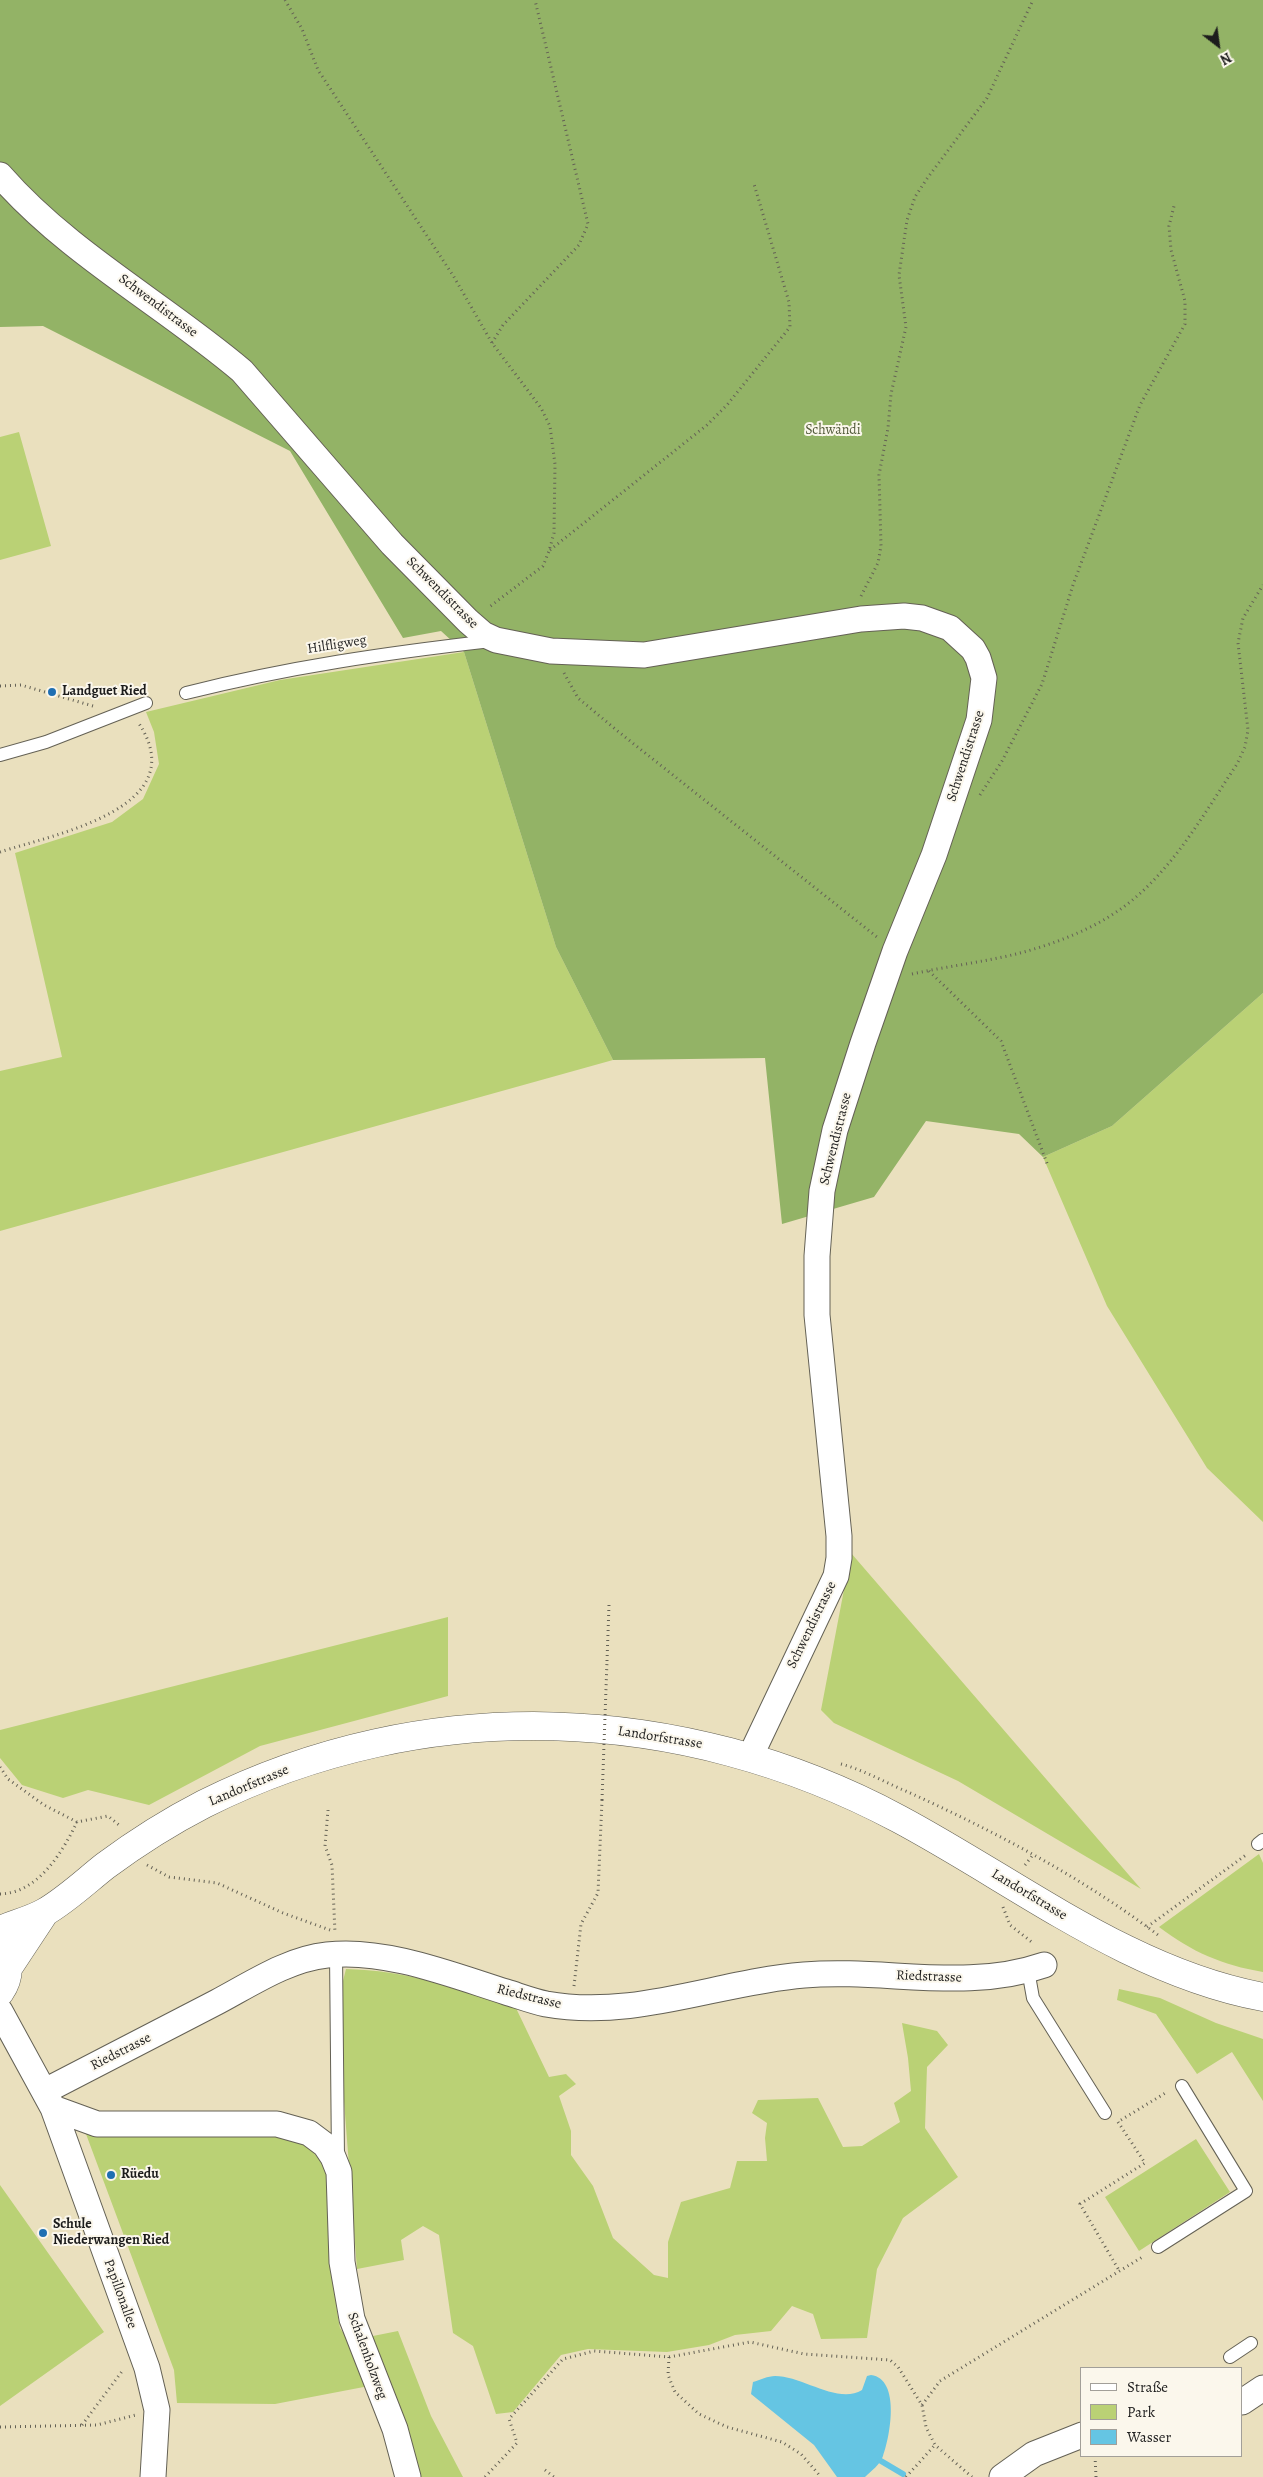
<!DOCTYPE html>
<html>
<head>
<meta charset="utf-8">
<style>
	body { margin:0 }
	#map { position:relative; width:1263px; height:2477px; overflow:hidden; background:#eae0be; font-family:Alegreya,serif }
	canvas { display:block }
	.legend { position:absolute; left:1080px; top:2367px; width:162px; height:90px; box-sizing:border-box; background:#fbf7ec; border:1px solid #a29f99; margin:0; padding:6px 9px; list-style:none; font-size:15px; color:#1c1c1c }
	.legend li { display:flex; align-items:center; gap:10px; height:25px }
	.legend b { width:25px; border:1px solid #a29f99 }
	.north { position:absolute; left:1193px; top:20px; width:50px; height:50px; -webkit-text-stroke:4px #fbf7ec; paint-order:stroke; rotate:150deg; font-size:14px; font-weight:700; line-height:20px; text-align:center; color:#1c1c1c }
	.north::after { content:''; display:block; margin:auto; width:18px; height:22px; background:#1c1c1c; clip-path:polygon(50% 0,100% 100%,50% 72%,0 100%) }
</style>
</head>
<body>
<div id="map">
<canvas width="1263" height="2477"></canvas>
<ul class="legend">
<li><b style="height:6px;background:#fff"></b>Straße</li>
<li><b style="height:14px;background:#bad175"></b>Park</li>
<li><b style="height:14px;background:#65c5e3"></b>Wasser</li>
</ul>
<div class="north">N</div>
</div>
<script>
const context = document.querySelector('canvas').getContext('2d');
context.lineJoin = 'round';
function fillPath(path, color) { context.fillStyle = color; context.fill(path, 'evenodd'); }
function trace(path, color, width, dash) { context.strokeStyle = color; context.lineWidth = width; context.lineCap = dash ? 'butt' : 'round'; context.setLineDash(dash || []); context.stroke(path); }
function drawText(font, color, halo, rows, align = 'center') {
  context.font = font + ' Alegreya,serif'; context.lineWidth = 4; context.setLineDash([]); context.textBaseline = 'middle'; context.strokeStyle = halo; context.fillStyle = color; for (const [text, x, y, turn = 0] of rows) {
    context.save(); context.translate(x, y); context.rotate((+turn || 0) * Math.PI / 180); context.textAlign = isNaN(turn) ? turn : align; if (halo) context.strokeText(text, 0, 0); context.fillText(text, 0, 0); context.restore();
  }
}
fillPath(new Path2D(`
	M 19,432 L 51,546 L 0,560 L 0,437 Z
	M 464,652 L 556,947 L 613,1060 L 0,1231 L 0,1071 L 62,1057 L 15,853 L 112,822 L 143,799 L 159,764 L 154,732 L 146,712 L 280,680 Z
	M 1263,993 L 1263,1522 L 1207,1468 L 1107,1306 L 1043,1157 L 1112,1126 Z
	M 851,1553 L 1141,1889 L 958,1781 L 834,1723 L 821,1710 Z
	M 448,1617 L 448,1696 L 260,1746 L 149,1805 L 88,1790 L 63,1798 L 22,1785 L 0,1758 L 0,1730 Z
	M 1259,1854 L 1263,1863 L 1263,1972 C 1222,1965 1192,1952 1159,1927 Z
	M 346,1969 C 405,1970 459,1988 515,2006 L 549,2077 L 566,2074 L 576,2084 L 559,2096 L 571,2131 L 571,2155 L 593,2186 L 613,2238 L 654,2275 L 668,2278 L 668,2242 L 681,2202 L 730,2188 L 737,2161 L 767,2161 L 765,2138 L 767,2123 L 752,2113 L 758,2100 L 818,2098 L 843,2147 L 862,2146 L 900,2122 L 894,2103 L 911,2091 L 908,2058 L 902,2023 L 937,2031 L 948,2045 L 927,2067 L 925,2128 L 958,2177 L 903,2218 L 877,2269 L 867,2338 L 821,2339 L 813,2314 L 792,2306 L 771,2331 L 735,2335 L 709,2345 L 667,2352 L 588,2349 L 561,2355 L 513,2412 L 496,2414 L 473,2346 L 453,2333 L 439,2235 L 423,2226 L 401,2240 L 404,2260 L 357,2269 L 344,2101 L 341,1989 Z
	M 1119,1989 L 1160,1998 L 1216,2023 L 1263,2039 L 1263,2101 L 1232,2052 L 1197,2074 L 1156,2014 L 1117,2000 Z
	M 86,2134 L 275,2135 L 303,2143 L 310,2149 L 322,2162 L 329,2178 L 330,2261 L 338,2317 L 340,2328 L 354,2349 L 369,2386 L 275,2404 L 177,2403 L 174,2370 Z
	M 1196,2139 L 1230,2192 L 1139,2251 L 1105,2197 Z
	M 0,2185 L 104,2332 L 0,2406 Z
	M 398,2331 L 431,2416 L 463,2477 L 419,2477 L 368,2337 Z`), '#bad175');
fillPath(new Path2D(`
	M 0,0 L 1263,0 L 1263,993 L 1112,1126 L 1043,1157 L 1019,1134 L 926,1121 L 874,1197 L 782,1224 L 765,1058 L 613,1060 L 556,947 L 464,652 L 441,631 L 403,638 L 290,451 L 43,326 L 0,327 Z`), '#93b366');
fillPath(new Path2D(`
	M 871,2375 C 901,2379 890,2437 883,2456 C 880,2465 871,2471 865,2477 L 837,2477 L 814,2445 L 751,2394 L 753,2382 C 760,2380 768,2376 775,2376 C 803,2376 838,2405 862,2390 L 867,2376 Z`), '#65c5e3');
trace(new Path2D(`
	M 881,2461 L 903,2474`), '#65c5e3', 6);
const service = new Path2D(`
	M 186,693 C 289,667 386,653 491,641
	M 0,755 L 46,742 L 146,703
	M 1258,1844 L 1263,1840
	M 336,1954 L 338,2159
	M 1028,1970 L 1033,1998 L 1105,2113
	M 1158,2247 L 1246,2191 L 1182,2086
	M 1230,2357 L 1251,2343`);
const minor = new Path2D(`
	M 0,175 C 68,253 163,304 242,371 L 392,544 L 468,621 L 483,634 L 496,640 L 551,651 L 644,655 L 861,619 L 904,616 L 922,618 L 950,628 L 973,649 L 978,658 L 984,678 L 979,720 L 934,855 L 895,951 L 863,1043 L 835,1130 L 822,1191 L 817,1256 L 817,1315 L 839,1536 L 839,1558 L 836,1576 L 750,1757
	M 0,2011 L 53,2108 L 147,2368 L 157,2410 L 153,2477
	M 45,2091 C 102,2061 160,2032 217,2002 C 251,1984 288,1959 327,1955 C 384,1948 452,1975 506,1992 C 519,1996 532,2001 546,2004 C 634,2020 718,1982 804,1975 C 884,1968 966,1992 1044,1965
	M 53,2108 L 97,2124 L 277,2124 L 309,2133 L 325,2145 L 333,2157 L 339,2172 L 342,2262 L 352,2319 L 395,2429 L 408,2477
	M 1242,2402 L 1263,2388
	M 1002,2477 L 1034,2454 L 1082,2435`);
const tertiary = new Path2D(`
	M 0,1930 C 14,1924 31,1920 45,1912 C 66,1900 86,1881 105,1866 C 136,1843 169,1822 204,1804 C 426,1693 682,1703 899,1819 C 1017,1882 1129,1972 1263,1997
	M 8,1968 L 45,1912
	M 0,1992 C 9,1979 10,1965 3,1951`);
trace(service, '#646155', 14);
trace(minor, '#646155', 27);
trace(tertiary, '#646155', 29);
trace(new Path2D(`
	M 285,0 L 302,29 L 318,70 L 454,277 L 492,343 L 541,408 L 550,426 L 555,464 L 554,533 L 549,551 L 543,566 L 488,608
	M 492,343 L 503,325 L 579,245 L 588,224 L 535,0
	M 550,550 L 707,425 L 727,405 L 790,327 L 789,302 L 754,184
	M 861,596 L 878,563 L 881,546 L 879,475 L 888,428 L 891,394 L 906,327 L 899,275 L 907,220 L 915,197 L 926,180 L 987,98 L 1033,0
	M 564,673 L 578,698 L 620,733 L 877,937
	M 0,686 L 21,685 L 93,706
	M 980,795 L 1002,761 L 1042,684 L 1073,585 L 1140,405 L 1185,324 L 1185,301 L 1171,250 L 1169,226 L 1174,206
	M 0,852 C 55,834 196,808 138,722
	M 929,971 L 1001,1041 L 1048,1166
	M 912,974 C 948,966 985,962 1020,953 C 1061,942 1104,925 1136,897 C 1178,861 1207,809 1237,764 L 1245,747 L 1248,730 L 1238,643 L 1243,618 L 1263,585
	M 607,1661 L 609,1605
	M 841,1764 C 864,1770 886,1783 908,1792 C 994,1831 1083,1878 1158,1935
	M 0,1767 L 8,1779 L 44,1805 L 77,1822 L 108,1816 L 119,1825
	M 328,1810 L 325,1846 L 332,1865 L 335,1933
	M 147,1865 L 169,1877 L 217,1883 L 283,1913 L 330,1930
	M 1025,1865 L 1032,1856
	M 0,1894 C 38,1893 62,1853 77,1822
	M 1003,1907 L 1010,1925 L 1033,1943
	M 1147,1927 L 1246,1855
	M 574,1986 L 581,1924 L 598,1893 L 602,1800
	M 1121,2120 L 1167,2092
	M 1118,2122 L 1145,2163 L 1080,2204 L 1120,2272
	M 669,2357 L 668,2375 L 675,2392 L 699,2414 L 727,2427 L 782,2442 L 801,2454 L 821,2477
	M 922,2405 L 940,2381 L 1144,2256
	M 82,2425 L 123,2370
	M 0,2427 L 97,2425 L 136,2415
	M 1095,2456 L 1096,2477
	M 545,2470 L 554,2477
	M 485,2477 L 517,2443 L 509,2419 L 563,2359 L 594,2351 L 669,2357 L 750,2342 L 804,2354 L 890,2360 L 898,2367 L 922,2405 L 926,2427 L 935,2445 L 972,2477
	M 906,2477 L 935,2445`), '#646155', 3, [1, 4]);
trace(service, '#fff', 12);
trace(minor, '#fff', 25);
trace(tertiary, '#fff', 28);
trace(new Path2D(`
	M 602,1800 L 607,1661`), '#646155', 3, [1, 4]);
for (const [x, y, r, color] of [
	[52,692,5,"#1f6fb2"],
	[111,2175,5,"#1f6fb2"],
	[43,2233,5,"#1f6fb2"]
]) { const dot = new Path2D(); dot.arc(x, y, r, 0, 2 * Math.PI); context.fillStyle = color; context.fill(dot); trace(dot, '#fbf7ec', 2); }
drawText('14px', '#1c1c1c', '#fbf7ec', [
	["Schwendistrasse",158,306,37],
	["Schwendistrasse",442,593,45],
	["Hilfligweg",337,645,-9],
	["Schwendistrasse",966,756,-72],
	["Schwendistrasse",836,1139,-76],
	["Schwendistrasse",812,1625,-64],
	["Landorfstrasse",660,1738,9],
	["Landorfstrasse",249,1786,-23],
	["Landorfstrasse",1029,1895,31],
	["Riedstrasse",929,1977,2],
	["Riedstrasse",529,1997,14],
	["Riedstrasse",121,2052,-27],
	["Papillonallee",120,2294,70],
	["Schalenholzweg",367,2356,70]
]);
drawText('14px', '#535b3b', '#fbf7ec', [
	["Schwändi",833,431]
]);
drawText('bold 14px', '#1c1c1c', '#fbf7ec', [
	["Landguet Ried",62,692],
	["Rüedu",121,2175],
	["Schule",53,2225],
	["Niederwangen Ried",53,2241]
], 'left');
</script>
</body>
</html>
